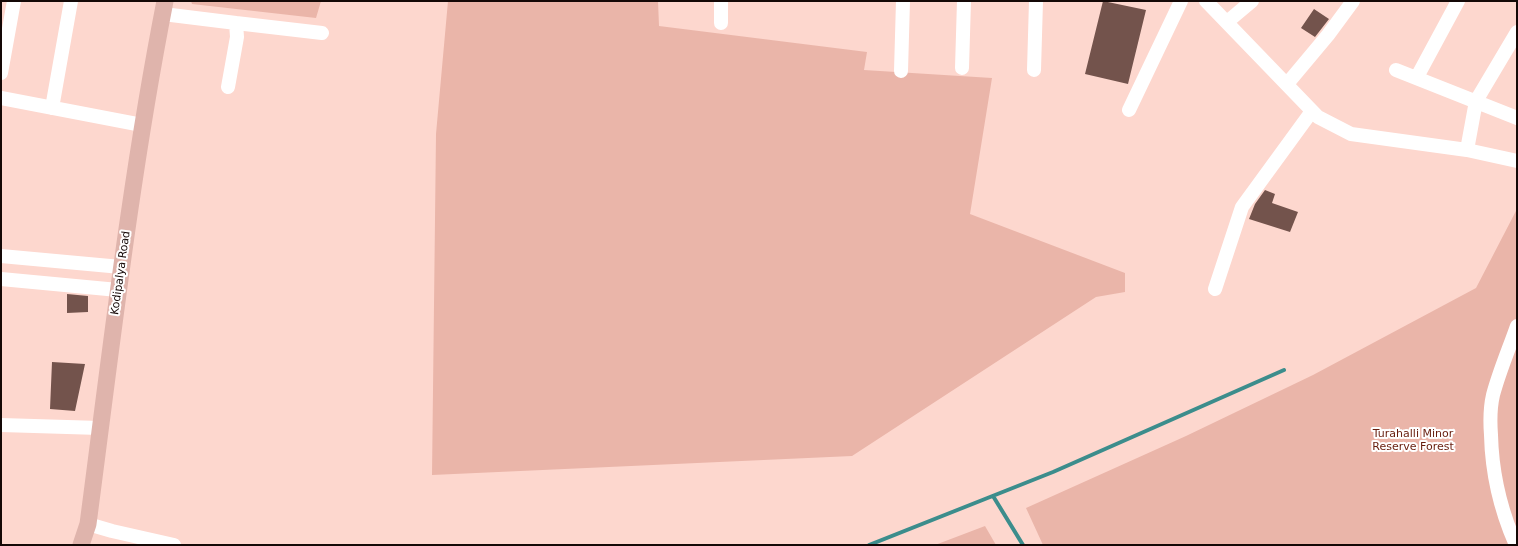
<!DOCTYPE html>
<html>
<head>
<meta charset="utf-8">
<style>
	body { margin:0 }
	#map { position:relative; width:1518px; height:546px; overflow:hidden; background:#fdd7ce; font-family:"DejaVu Sans",sans-serif }
	canvas { display:block }
	.frame { position:absolute; inset:0; border:2px solid #140806; pointer-events:none }
</style>
</head>
<body>
<div id="map">
<canvas width="1518" height="546"></canvas>
<div class="frame"></div>
</div>
<script>
const context = document.querySelector('canvas').getContext('2d');
context.lineJoin = 'round';
function fillPath(path, color) { context.fillStyle = color; context.fill(path, 'evenodd'); }
function trace(path, color, width, dash) { context.strokeStyle = color; context.lineWidth = width; context.lineCap = dash ? 'butt' : 'round'; context.setLineDash(dash || []); context.stroke(path); }
function drawText(font, color, halo, rows, align = 'center') {
  context.font = font + ' "DejaVu Sans",sans-serif'; context.lineWidth = 4; context.setLineDash([]); context.textBaseline = 'middle'; context.strokeStyle = halo; context.fillStyle = color; for (const [text, x, y, turn = 0] of rows) {
    context.save(); context.translate(x, y); context.rotate((+turn || 0) * Math.PI / 180); context.textAlign = isNaN(turn) ? turn : align; if (halo) context.strokeText(text, 0, 0); context.fillText(text, 0, 0); context.restore();
  }
}
fillPath(new Path2D(`
	M 191,1 L 321,1 L 316,18 L 192,4 Z
	M 448,1 L 658,1 L 659,26 L 867,52 L 864,70 L 992,78 L 970,214 L 1125,273 L 1125,292 L 1096,297 L 852,456 L 432,475 L 436,134 Z
	M 1517,209 L 1517,545 L 1043,545 L 1026,508 L 1186,436 L 1313,375 L 1476,288 Z
	M 985,526 L 996,545 L 935,545 Z`), '#eab5a9');
trace(new Path2D(`
	M 993,496 L 1023,545
	M 869,545 L 1053,472 L 1284,370`), '#3c8d8c', 4);
fillPath(new Path2D(`
	M 1103,1 L 1146,10 L 1128,84 L 1085,74 Z
	M 1314,9 L 1329,19 L 1315,37 L 1301,28 Z
	M 1265,190 L 1275,194 L 1272,203 L 1298,212 L 1290,232 L 1249,219 L 1255,204 Z
	M 67,294 L 88,296 L 88,312 L 67,313 Z
	M 52,362 L 85,364 L 75,411 L 50,409 Z`), '#73534c');
trace(new Path2D(`
	M 1206,1 L 1318,117 L 1351,134 L 1467,150 L 1517,161
	M 163,14 L 236,23 L 237,37 L 228,87
	M 1227,22 L 1252,1
	M 236,23 L 322,33
	M 721,23 L 721,1
	M 962,68 L 964,1
	M 1034,70 L 1036,1
	M 1396,70 L 1517,118
	M 901,71 L 903,1
	M 1,73 L 14,1
	M 1417,77 L 1458,1
	M 1287,84 L 1328,35 L 1353,1
	M 1,98 L 142,125
	M 52,108 L 71,1
	M 1129,110 L 1181,1
	M 1467,150 L 1476,101 L 1517,32
	M 1,256 L 121,267
	M 1,279 L 118,290
	M 1215,289 L 1242,207 L 1312,111
	M 1,425 L 100,428
	M 88,524 L 112,531 L 174,545
	M 1516,545 C 1500,509 1492,475 1491,435 C 1490,422 1490,408 1493,395 C 1499,372 1509,349 1517,326`), '#fff', 14);
trace(new Path2D(`
	M 81,545 L 88,524 C 111,349 131,174 165,1`), '#dfb4ac', 17);
drawText('11px', '#140806', '#fff', [
	["Kodipalya Road",121,273,-82]
]);
drawText('11px', '#671d0d', '#fff', [
	["Turahalli Minor",1413,434],
	["Reserve Forest",1413,447]
]);
</script>
</body>
</html>
